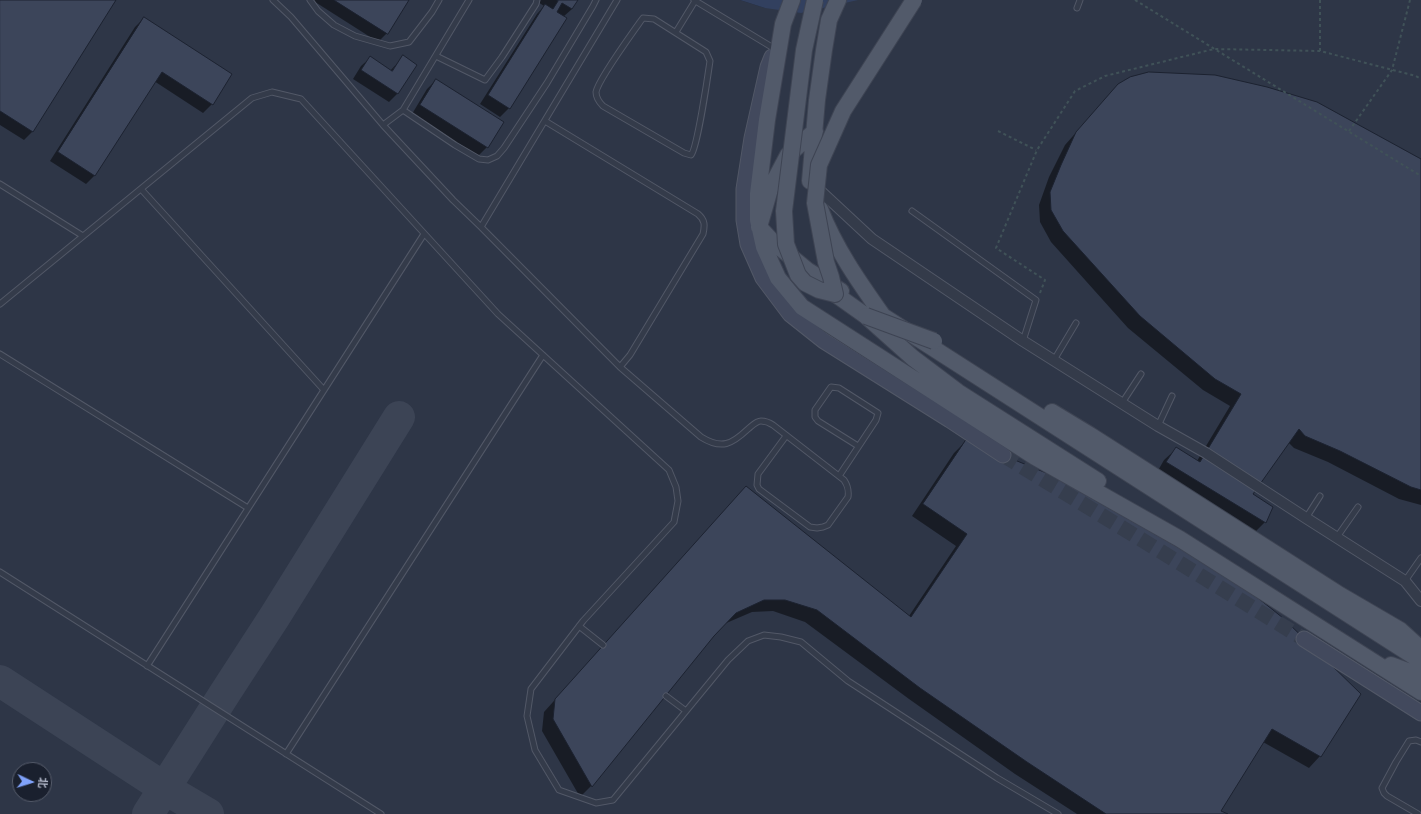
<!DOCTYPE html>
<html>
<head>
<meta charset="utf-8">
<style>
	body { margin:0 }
	#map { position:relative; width:1421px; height:814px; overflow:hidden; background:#212939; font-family:Mulish,"Noto Sans SC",sans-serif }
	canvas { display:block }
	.north { position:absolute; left:12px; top:762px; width:40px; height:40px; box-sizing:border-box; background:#1a202e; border:1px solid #565c6b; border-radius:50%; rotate:94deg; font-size:11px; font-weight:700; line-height:16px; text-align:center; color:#afb5c6 }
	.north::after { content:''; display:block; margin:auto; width:14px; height:18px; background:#80a2fa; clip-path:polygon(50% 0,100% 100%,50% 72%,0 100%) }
</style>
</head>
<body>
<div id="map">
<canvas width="1421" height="814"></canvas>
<div class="north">北</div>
</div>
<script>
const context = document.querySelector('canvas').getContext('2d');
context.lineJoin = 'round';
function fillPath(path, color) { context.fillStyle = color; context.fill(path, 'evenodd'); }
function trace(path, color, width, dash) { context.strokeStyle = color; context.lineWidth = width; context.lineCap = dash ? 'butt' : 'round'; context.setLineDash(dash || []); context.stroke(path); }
fillPath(new Path2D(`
	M 0,0 L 740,0 L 765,8 L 769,0 L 1421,0 L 1421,814 L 0,814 ZM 20,770 L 44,770 L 44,794 L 20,794 Z`), '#2e3647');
fillPath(new Path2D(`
	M 740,0 L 858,0 L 801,13 L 765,8 Z`), '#32405f');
fillPath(new Path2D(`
	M 0,0 L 115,0 L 32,132 L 24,140 L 0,125 Z
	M 312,0 L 408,0 L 387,33 L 378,42 Z
	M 535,0 L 577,0 L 572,9 L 563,17 L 509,108 L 500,117 L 480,104 L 537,14 L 544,6 Z
	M 144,18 L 231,75 L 212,104 L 203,113 L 154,81 L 95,175 L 86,184 L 50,161 L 135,27 Z
	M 403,57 L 416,65 L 397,94 L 389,102 L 353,79 L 361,66 L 370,58 L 390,71 Z
	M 436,80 L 487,147 L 478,156 L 412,114 L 427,89 Z
	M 1118,85 L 1421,160 L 1421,505 L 1399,499 L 1328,462 L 1294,448 L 1288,442 L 1252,494 L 1265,522 L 1253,534 L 1156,474 L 1164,460 L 1176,449 L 1197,461 L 1230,406 L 1203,390 L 1128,328 L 1051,242 L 1040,222 L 1039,205 L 1049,177 L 1065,145 Z
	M 966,441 L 1320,756 L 1309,768 L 1263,742 L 1220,811 L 1226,814 L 1077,814 L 1015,774 L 909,699 L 805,622 L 773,611 L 752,612 L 724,624 L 713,635 L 591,786 L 580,797 L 542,731 L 544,712 L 735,499 L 909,616 L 956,546 L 912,516 L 954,453 Z`), '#0007');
trace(new Path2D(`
	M 0,681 L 169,791 L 208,814
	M 148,814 L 225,693 L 275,616 L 399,417`), '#3c4455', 32);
const building = new Path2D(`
	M 0,0 L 116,0 L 33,132 L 0,111 Z
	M 334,0 L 409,0 L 388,34 Z
	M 557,0 L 578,0 L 572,9 L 562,3 L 557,12 L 567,18 L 510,109 L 488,95 L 545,4 L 553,9 L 558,1 Z
	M 144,17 L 232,74 L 213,105 L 162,72 L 95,176 L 58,152 Z
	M 403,55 L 417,65 L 398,94 L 361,70 L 370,56 L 392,71 Z
	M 1149,72 L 1215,75 L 1267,87 L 1317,102 L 1421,159 L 1421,490 L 1411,487 L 1340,451 L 1305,436 L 1299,429 L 1253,494 L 1273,507 L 1266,523 L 1166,462 L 1176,447 L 1200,462 L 1241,394 L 1215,379 L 1140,316 L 1063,231 L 1051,210 L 1050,192 L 1061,165 L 1076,132 L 1118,84 L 1130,77 Z
	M 436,79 L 504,122 L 488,148 L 420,105 Z
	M 966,440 L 1061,479 L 1238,582 L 1283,618 L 1361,694 L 1321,757 L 1272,729 L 1221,811 L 1228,814 L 1106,814 L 1027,762 L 920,688 L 817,610 L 785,600 L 764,600 L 736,613 L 714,636 L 592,787 L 553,719 L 555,699 L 746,486 L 911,617 L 967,534 L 923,504 Z`);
fillPath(building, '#3c455a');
trace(building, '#1c2230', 1);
trace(new Path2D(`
	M 1003,455 L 1304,639`), '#363e4e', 15, [15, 8]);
const service = new Path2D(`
	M 273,0 L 291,17 L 383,125 L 453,200 L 481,227 L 617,0
	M 310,0 L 318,11 L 334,25 L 355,36 L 390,46 L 409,42 L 432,12 L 439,0
	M 694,0 L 775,49
	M 1077,8 L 1080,0
	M 643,18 L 654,19 L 706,52 L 710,61 C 708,75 697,149 691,155 L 684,153 L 603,106 C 599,102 596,98 596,92 C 598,80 631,35 640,22 Z
	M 676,32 L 695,1
	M 436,56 L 485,80 L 502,57 L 536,4 L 537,0
	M 403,110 L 469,0
	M 545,121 L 698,214 C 705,220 705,225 703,234 L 630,355 L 620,367
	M 383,125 L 403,110 L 455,145 L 479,159 L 488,160 L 497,156 L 504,148 L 547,83 L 593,6 L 596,0
	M 0,184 L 83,236
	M 141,189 L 324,390
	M 912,211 L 1036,300 L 1023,341
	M 481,227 L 620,367 L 701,437 C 722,450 732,444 748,429 C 752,426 756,421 761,421 C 765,421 770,423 773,425 L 844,480 C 848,486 849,490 848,497 L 828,525 L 823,527 L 817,528 L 810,527 L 759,489 L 757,485 L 758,474 L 786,436
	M 0,304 L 252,98 L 272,92 L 301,99 L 498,314 L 669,470 L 676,487 L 678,501 L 674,522 L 583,621 L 531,689 L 527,716 L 535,750 L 559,790 L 596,803 L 613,800 L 728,660 L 748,641 L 764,635 L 781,637 L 801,642 L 848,681 L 997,778 L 1058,814
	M 0,354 L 248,508
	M 1054,360 L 1076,323
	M 1122,403 L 1141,374
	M 1158,426 L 1172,396
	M 839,476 L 876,420 L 878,413 L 839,388 L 831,387 L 815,410 L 815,417 L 818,421 L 858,446
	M 1306,518 L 1320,496
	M 1337,537 L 1358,507
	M 0,572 L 381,814
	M 1405,581 L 1421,558
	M 579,626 L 603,645
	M 147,666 L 424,234
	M 666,696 L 686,711
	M 286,754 L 543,355
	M 1418,814 L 1387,796 L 1384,793 L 1382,788 L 1396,762 L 1409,741 L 1416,740 L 1421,742`);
const minor = new Path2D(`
	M 815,186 L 872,239 L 1023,341 L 1158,426 L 1206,453 L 1306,518 L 1405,581 L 1421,601`);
const secondary = new Path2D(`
	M 772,57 L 768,67 L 752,138 L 744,189 L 744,220 L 748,244 L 763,278 L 790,314 L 824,341 L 950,420 L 1003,455
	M 1304,639 L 1421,713`);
const primary = new Path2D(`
	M 792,0 L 783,24 L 767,120 L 758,194 L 758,220 L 764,247 L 778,278 L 802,307 L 1035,457 L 1180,539 L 1421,692
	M 815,131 L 788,155 L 770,189 L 759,227 L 772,241 L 807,270 L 841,291
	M 810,181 L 817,100 L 824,50 L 829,20 L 838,0
	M 820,209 C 835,248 859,282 883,316 L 1421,661
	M 835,294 L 866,316 L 913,358 L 958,392 L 1098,481
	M 1052,412 L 1090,435 L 1340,595 L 1400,630 L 1421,649
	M 1391,665 L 1421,676`);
trace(service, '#525867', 7);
trace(minor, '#525867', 12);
trace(secondary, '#525867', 17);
trace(primary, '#3e4453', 18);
trace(new Path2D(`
	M 1135,0 L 1421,176
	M 1320,0 L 1320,51
	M 998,131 L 1036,150
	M 1349,131 L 1392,70 L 1410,0
	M 1040,293 L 1045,280 L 996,248 L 1037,150 L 1075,91 L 1105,76 L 1214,49 L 1320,51 L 1416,76 L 1421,79`), '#405258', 2, [3, 3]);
trace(service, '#343b4a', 5);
trace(minor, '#343b4a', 10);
trace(secondary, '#42495d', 15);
trace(primary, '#525a6a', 16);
const primaryBridge = new Path2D(`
	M 815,0 L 804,50 L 784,211 L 786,244 L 798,275 L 805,283 L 819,290 L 835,294 L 831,277 L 826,262 L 815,203 L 819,165 L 843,111 L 914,0
	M 866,316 L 934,341`);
trace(primaryBridge, '#3e4453', 18, []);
trace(primaryBridge, '#525a6a', 16);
</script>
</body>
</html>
